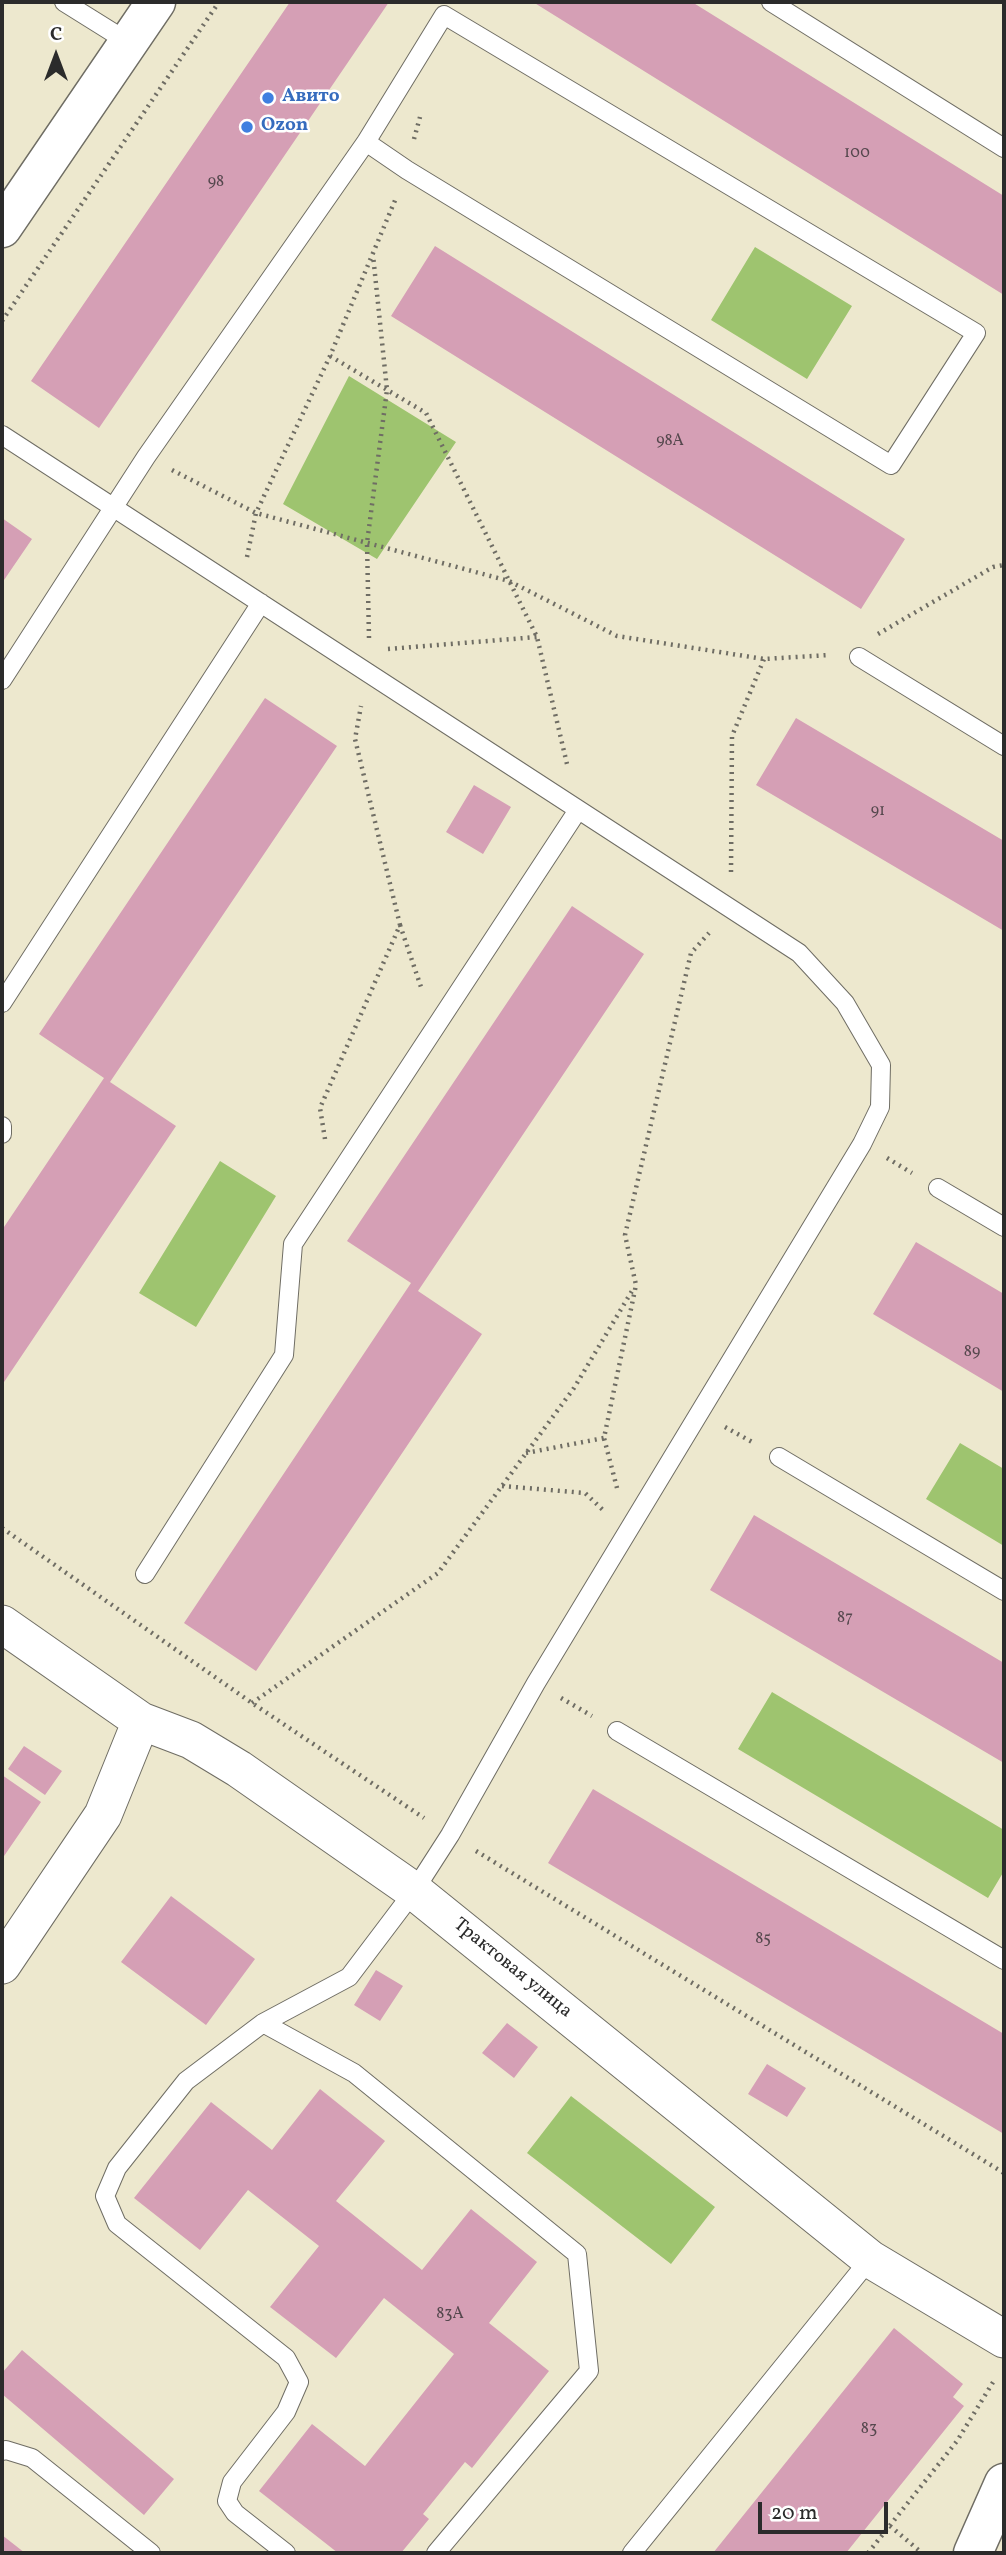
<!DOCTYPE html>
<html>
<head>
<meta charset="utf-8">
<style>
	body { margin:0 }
	#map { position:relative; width:1006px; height:2555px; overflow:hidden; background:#ede8ce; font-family:Vollkorn,serif }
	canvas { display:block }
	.frame { position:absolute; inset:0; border:4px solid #2b2b2b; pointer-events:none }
	.north { position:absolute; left:21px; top:21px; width:70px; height:70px; -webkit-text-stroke:5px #fff; paint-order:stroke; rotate:0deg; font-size:19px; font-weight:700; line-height:28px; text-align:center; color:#2b2b2b }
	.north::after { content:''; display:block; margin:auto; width:24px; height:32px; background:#2b2b2b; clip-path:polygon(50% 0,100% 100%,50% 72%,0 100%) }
	.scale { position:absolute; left:758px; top:2502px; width:130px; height:32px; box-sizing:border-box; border:4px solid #2b2b2b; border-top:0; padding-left:9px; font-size:21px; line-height:24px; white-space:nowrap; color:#2b2b2b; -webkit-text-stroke:5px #fff; paint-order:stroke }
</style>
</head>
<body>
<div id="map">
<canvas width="1006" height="2555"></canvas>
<div class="frame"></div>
<div class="north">С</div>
<div class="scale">20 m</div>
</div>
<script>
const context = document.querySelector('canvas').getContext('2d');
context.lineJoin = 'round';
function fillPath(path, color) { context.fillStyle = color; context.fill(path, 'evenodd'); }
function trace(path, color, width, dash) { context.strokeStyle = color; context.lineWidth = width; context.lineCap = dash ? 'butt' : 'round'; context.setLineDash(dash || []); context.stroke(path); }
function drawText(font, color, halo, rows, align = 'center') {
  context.font = font + ' Vollkorn,serif'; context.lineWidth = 5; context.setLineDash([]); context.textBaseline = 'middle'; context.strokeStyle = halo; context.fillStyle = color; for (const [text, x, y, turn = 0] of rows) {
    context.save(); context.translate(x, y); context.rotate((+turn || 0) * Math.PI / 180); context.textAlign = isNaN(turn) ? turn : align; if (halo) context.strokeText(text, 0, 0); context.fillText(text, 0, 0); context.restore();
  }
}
fillPath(new Path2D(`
	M 755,247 L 852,306 L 807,379 L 711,320 Z
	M 349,376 L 456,442 L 377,559 L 283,504 Z
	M 220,1161 L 276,1196 L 196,1327 L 139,1293 Z
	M 960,1443 L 1004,1469 L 1004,1546 L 926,1499 Z
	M 772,1692 L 1004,1830 L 1004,1871 L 988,1898 L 738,1749 Z
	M 571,2096 L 715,2207 L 671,2264 L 527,2153 Z`), '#9ec46f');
fillPath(new Path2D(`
	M 290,2 L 389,2 L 99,428 L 31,381 Z
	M 533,2 L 692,2 L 1004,196 L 1004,295 Z
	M 435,246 L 905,539 L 861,609 L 391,316 Z
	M 2,518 L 32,539 L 2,583 Z
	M 265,698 L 337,746 L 110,1082 L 176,1126 L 2,1385 L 2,1230 L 104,1078 L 39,1034 Z
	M 796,718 L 1004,841 L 1004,931 L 756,785 Z
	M 474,785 L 511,807 L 483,854 L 446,832 Z
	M 572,906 L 644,954 L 418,1291 L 482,1334 L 256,1671 L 184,1623 L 411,1283 L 347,1241 Z
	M 916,1242 L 1004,1294 L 1004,1392 L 873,1314 Z
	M 754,1515 L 1004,1663 L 1004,1763 L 710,1590 Z
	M 24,1746 L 62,1771 L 45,1795 L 8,1769 Z
	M 2,1775 L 41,1802 L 2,1859 Z
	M 593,1789 L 1004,2034 L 1004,2134 L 548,1863 Z
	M 171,1896 L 255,1959 L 206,2025 L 121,1962 Z
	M 376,1970 L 403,1986 L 380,2021 L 354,2005 Z
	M 507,2023 L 538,2047 L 514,2078 L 482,2053 Z
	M 767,2064 L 806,2088 L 787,2117 L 748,2094 Z
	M 320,2089 L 385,2141 L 336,2201 L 422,2270 L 471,2209 L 537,2262 L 489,2323 L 549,2371 L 472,2468 L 465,2462 L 423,2514 L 429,2519 L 401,2553 L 338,2553 L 259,2491 L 312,2424 L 365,2466 L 454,2354 L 384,2298 L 336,2358 L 270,2307 L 319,2246 L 248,2190 L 200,2250 L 134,2198 L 211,2102 L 272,2150 Z
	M 894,2328 L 963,2384 L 953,2397 L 964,2406 L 846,2553 L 713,2553 Z
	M 22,2350 L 174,2479 L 144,2515 L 2,2394 L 2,2373 Z
	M 2,2535 L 25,2553 L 2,2553 Z`), '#d59fb5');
const service = new Path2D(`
	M 64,2 L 128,42
	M 771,2 L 1004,148
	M 2,435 L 799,953 L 845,1003 L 881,1065 L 880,1107 L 862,1144 L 536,1683 L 450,1835 L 414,1891 L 349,1977 L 263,2023 L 186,2081 L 117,2168 L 105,2196 L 117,2224 L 286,2358 L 299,2382 L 286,2412 L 232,2482 L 227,2501 L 235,2513 L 286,2553
	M 859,657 L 1004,746
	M 2,680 L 146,457 L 366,142 L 444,15 L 976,333 L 891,465 L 407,170 L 366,142
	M 2,1003 L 261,603
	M 2,1126 L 2,1134
	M 938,1188 L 1004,1227
	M 779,1457 L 1004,1591
	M 145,1574 L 284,1355 L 293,1244 L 578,810
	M 617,1731 L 1004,1960
	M 263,2023 L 354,2073 L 577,2254 L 589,2371 L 436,2553
	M 2,2451 L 6,2450 L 32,2458 L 151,2553
	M 632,2553 L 870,2259`);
const minor = new Path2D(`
	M 2,1624 L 141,1721 L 191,1740 L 239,1769 L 414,1891 L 870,2259 L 1004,2339
	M 2,1965 L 103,1815 L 141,1721`);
const tertiary = new Path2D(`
	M 2,228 L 156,2
	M 973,2553 L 1004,2483`);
trace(service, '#6f6d64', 20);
trace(minor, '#6f6d64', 39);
trace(tertiary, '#6f6d64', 41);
trace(new Path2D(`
	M 414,139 L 420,117
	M 2,321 L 219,2
	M 330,356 L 426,413 L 537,637 L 567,764
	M 172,470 L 256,513 L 509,581 L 617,636 L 764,659 L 829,655
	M 247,557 L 256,513 L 330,356 L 396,198
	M 878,634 L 993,567 L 1004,565
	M 369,638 L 367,543 L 387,390 L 373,255
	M 388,649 L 537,637
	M 731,872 L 732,736 L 764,659
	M 400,925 L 422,990
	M 325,1139 L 320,1108 L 400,925 L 355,739 L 361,706
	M 887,1158 L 912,1173
	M 725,1427 L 754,1443
	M 526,1453 L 604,1438
	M 502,1486 L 585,1493 L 604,1511
	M 617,1488 L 604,1438 L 636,1285 L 625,1235 L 691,953 L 709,933
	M 2,1528 L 252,1703 L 424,1818
	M 561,1698 L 592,1716
	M 252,1703 L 438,1573 L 574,1388 L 632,1291
	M 476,1851 L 1004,2173
	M 890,2526 L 922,2553
	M 868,2553 L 957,2441 L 995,2379`), '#6f6d64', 4.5, [2, 5]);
trace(service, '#fff', 18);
trace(minor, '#fff', 37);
trace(tertiary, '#fff', 38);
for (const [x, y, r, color] of [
	[268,98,7,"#3f7fe0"],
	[247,127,7,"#3f7fe0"]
]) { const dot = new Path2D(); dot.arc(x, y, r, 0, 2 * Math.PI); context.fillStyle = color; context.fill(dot); trace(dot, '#fff', 2.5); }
drawText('16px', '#56484e', null, [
	["100",857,154],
	["98",216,183],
	["98А",670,442],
	["91",878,812],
	["89",972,1353],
	["87",845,1619],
	["85",763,1940],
	["83А",450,2315],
	["83",869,2430]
]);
drawText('bold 19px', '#366cbe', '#fff', [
	["Авито",282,98],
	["Ozon",261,127]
], 'left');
drawText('19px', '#2b2b2b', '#fff', [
	["Трактовая улица",512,1969,39]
]);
</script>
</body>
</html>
